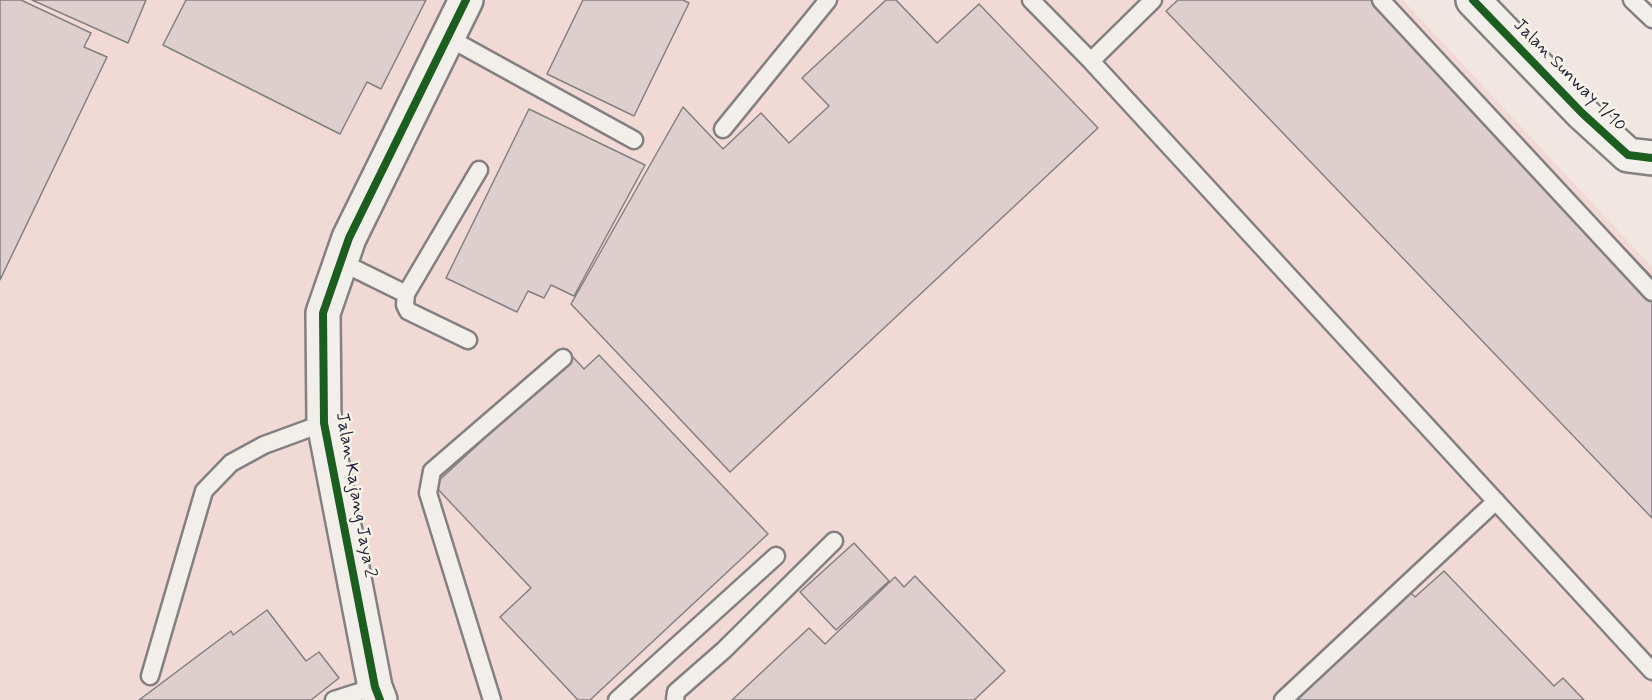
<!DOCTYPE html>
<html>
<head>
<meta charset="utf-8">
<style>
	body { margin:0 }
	canvas { display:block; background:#f1e6e1 }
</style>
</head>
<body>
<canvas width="1652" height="700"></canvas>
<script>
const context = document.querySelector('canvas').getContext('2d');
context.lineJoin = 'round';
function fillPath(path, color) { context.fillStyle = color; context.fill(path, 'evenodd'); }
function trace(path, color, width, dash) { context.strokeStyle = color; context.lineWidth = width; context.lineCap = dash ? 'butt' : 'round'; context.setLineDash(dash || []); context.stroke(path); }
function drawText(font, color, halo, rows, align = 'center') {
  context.font = font + ' Mynerve,sans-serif'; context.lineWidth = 5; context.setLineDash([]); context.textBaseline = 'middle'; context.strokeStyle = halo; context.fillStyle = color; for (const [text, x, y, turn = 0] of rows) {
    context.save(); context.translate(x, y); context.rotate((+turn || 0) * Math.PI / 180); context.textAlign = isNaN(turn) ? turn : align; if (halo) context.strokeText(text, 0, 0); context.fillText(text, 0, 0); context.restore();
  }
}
fillPath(new Path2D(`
	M 0,0 L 1403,0 L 1652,267 L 1652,700 L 0,700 Z`), '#f1dad5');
const building = new Path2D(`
	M 0,0 L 21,0 L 91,33 L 84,47 L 107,57 L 0,280 Z
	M 32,0 L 146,0 L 128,43 Z
	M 186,0 L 426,0 L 381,89 L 367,82 L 340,134 L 163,45 Z
	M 583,0 L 683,0 L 689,3 L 634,116 L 547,74 Z
	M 886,0 L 896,0 L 937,43 L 979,4 L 1098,128 L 730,472 L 571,304 L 683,107 L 723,149 L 761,113 L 789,143 L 829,106 L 802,78 Z
	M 1178,0 L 1386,0 L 1652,277 L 1652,518 L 1166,11 Z
	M 529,109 L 645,165 L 574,296 L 551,285 L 544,298 L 528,291 L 517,312 L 446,278 Z
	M 599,355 L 768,534 L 590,700 L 578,700 L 500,617 L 531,588 L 434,485 L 573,357 L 584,369 Z
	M 854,543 L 889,581 L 836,630 L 800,592 Z
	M 1444,571 L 1554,686 L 1563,678 L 1584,700 L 1297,700 L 1411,593 L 1415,597 Z
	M 915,576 L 1005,671 L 974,700 L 732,700 L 809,628 L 825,644 L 895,577 L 904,587 Z
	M 267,610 L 306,661 L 319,652 L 339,678 L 311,700 L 139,700 L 231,631 L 233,635 Z`);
fillPath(building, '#decfce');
trace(building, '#847f81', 1.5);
const service = new Path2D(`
	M 1031,0 L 1091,61 L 1652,671
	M 1381,0 L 1652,292
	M 1632,0 L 1652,19
	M 447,37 L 634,140
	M 1091,61 L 1153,0
	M 723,129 L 828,0
	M 341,262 L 406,294 L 479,170
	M 406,294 L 405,305 L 408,311 L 468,340
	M 150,676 L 204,491 L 231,463 L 264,445 L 324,423
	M 334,700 L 375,687
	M 492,700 L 428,493 L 432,471 L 563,358
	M 617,700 L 776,556
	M 675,700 L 676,692 L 724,650 L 834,541
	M 1283,700 L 1496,501`);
const minor = new Path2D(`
	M 1473,0 L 1582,113 L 1628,155 L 1652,158
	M 380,700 L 375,687 L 324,423 L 323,313 L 349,238 L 466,0`);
trace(service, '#847f81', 21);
trace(minor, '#847f81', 38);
trace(service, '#f2efeb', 16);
trace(minor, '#f2efeb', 33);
trace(new Path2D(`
	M 1473,0 L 1582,113 L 1628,155 L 1652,158
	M 380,700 L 375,687 L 324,423 L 323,313 L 349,238 L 466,0`), '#1b5e20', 8);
drawText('18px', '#22223b', '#f7f3e8', [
	["Jalan Sunway 1/10",1569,76,45],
	["Jalan Kajang Jaya 2",355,495,80]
]);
</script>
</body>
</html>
